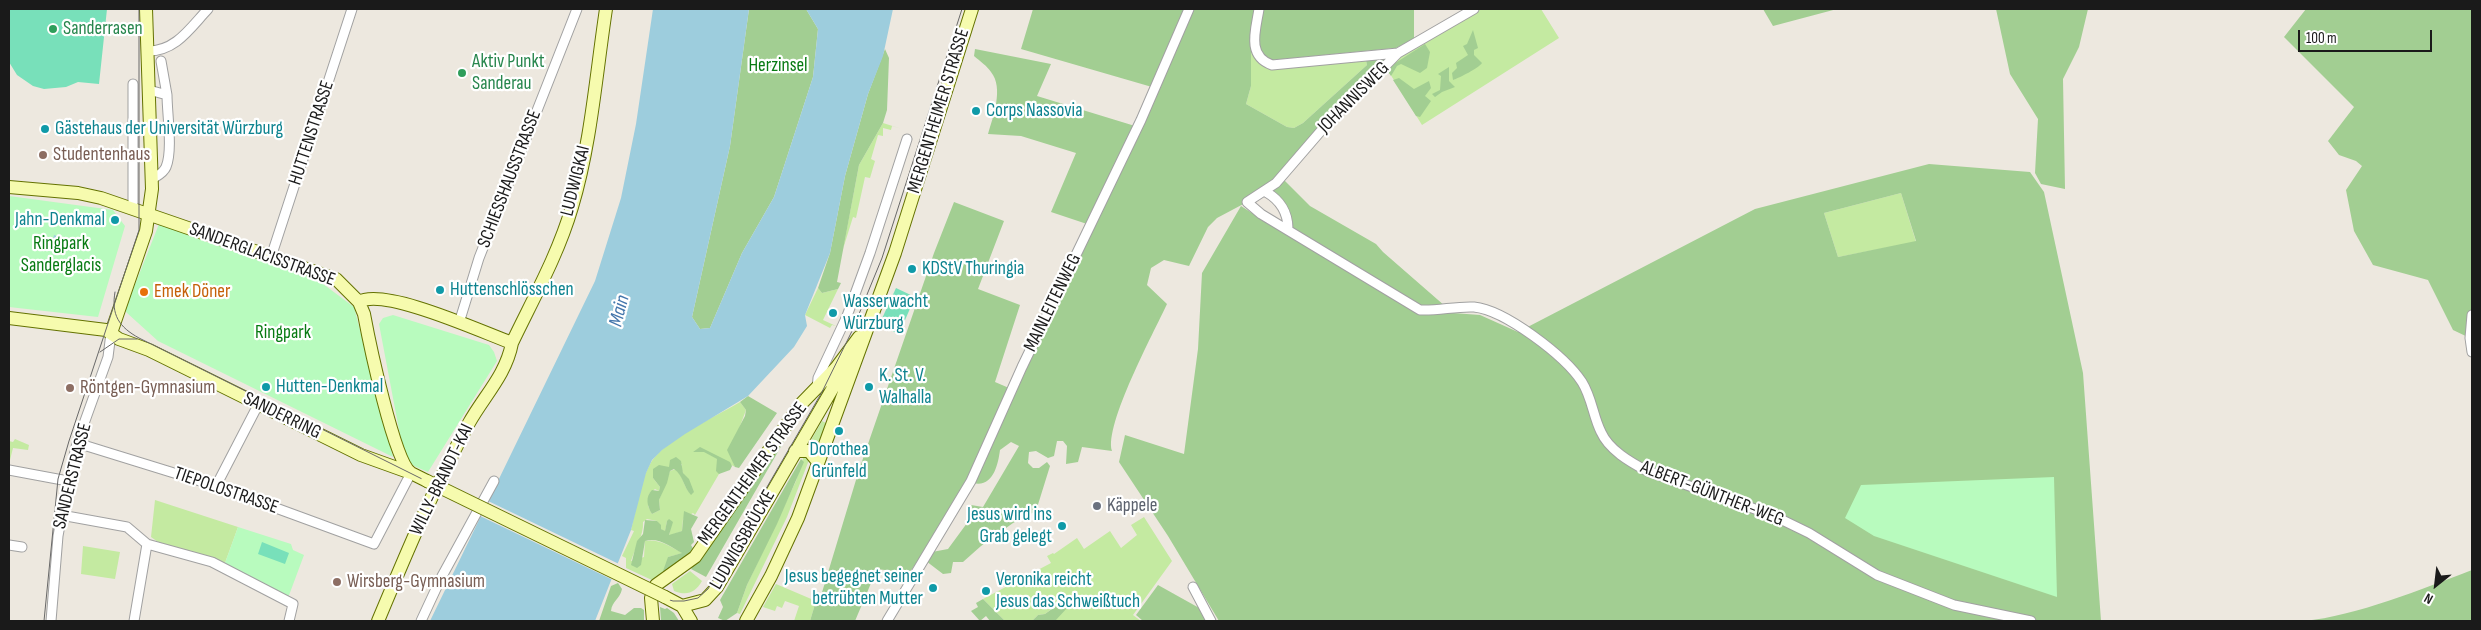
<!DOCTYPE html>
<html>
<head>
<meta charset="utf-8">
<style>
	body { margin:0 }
	#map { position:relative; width:2481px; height:630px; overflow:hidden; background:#ede8df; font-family:"Sofia Sans Condensed",sans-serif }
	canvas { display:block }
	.frame { position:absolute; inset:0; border:10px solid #1a1a1a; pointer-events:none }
	.north { position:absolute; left:2411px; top:560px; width:50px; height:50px; -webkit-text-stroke:4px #fff; paint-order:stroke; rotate:209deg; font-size:14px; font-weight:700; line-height:20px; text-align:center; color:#1a1a1a }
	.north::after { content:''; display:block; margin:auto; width:18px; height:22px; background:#1a1a1a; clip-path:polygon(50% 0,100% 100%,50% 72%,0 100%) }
	.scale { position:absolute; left:2298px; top:30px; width:134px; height:22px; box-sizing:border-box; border:2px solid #1a1a1a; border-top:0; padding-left:6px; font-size:15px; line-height:18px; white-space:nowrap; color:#1a1a1a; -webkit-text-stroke:4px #fff; paint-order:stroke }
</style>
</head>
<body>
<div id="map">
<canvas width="2481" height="630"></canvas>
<div class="frame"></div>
<div class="north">N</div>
<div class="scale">100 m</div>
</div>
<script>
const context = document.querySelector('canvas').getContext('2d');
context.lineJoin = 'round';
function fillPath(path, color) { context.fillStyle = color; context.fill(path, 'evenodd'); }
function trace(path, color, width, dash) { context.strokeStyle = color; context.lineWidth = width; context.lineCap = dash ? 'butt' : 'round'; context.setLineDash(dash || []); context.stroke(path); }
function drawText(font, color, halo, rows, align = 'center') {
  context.font = font + ' "Sofia Sans Condensed",sans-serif'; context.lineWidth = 4.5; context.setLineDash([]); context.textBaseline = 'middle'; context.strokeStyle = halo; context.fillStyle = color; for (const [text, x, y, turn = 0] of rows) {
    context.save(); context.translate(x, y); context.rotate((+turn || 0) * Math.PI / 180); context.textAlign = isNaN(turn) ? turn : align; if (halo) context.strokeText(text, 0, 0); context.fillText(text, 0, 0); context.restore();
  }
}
fillPath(new Path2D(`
	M 1474,9 L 1541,9 L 1559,38 L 1422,125 L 1387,69 L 1398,53 Z
	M 1254,48 L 1266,63 L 1365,56 L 1367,65 L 1303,123 L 1294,128 L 1287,127 L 1246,104 L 1251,86 L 1251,54 Z
	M 883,123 L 902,129 L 892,126 L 891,130 L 883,128 L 883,136 L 878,135 L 871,159 L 875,161 L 870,178 L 865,177 L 856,218 L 853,217 L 843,249 L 859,165 Z
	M 1901,193 L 1916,242 L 1838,257 L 1824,213 Z
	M 818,288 L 822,293 L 838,289 L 823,320 L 836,326 L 832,325 L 830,328 L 805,315 Z
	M 740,402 L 746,410 L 730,453 L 735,467 L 726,462 L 695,515 L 693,513 L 683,519 L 682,531 L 669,536 L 670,530 L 667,521 L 665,532 L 661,529 L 657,521 L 647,519 L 643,522 C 644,535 635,548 631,561 L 644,557 L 645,541 C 659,538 670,547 683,553 L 668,557 L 669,570 L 654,581 L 626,568 L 626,558 L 622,556 L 634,531 L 631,530 C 636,509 639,485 649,466 C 662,439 714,418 740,402 ZM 682,464 L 681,468 L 691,494 C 683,487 684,477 676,469 L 670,471 L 659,500 L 660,510 L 652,514 L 648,506 L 649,494 L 655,489 L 659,491 L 660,487 L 653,478 L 670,467 Z
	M 822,421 L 826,423 L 817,447 L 810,442 Z
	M 15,439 L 29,445 L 28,450 L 13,448 L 9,464 L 9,441 L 13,442 Z
	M 804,455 L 809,460 L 787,517 L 740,614 L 737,613 L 747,585 L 796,481 Z
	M 155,500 L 238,527 L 225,563 L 158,542 L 151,537 Z
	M 1144,517 L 1172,561 L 1133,615 L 1141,621 L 1047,621 L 1065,599 L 1045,614 L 1038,615 L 1032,621 L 1005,621 L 983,599 L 1051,563 L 1047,556 L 1053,553 L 1054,554 L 1077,538 L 1084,549 L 1110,531 L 1121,548 L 1137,535 L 1131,525 Z
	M 83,546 L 120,552 L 115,579 L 81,574 Z
	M 690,571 L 702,581 C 695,593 687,596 674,591 L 672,584 Z
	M 776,584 L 816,601 L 810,621 L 794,621 L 799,606 L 785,601 L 782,608 L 777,606 L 775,611 L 763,607 Z`), '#c4eaa1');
fillPath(new Path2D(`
	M 749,9 L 806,9 L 818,29 L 813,77 L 774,197 L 742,253 L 710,328 L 700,329 L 692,317 L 730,146 Z
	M 1033,9 L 1185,9 L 1152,87 L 1021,49 Z
	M 1192,9 L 1259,9 L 1254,48 L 1251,54 L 1251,86 L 1246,104 L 1287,127 L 1294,128 L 1303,123 L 1367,65 L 1365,56 L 1398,53 L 1281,177 L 1310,206 L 1376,244 L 1383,252 L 1453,313 L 1480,315 L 1518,332 L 1755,209 L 1929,164 L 2030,172 L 2044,192 L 2083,373 L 2101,621 L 1219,621 L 1168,536 L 1119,462 L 1125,435 L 1184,454 L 1198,349 L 1202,273 L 1241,206 L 1288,236 L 1326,255 L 1288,229 L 1288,222 L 1266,192 L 1217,218 L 1208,227 L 1189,266 L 1164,260 L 1151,268 L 1147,285 L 1167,304 C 1154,332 1104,425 1112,451 L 1082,447 L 1078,462 L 1066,464 L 1067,446 L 1063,441 L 1057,441 L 1054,456 L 1048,458 L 1036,451 L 1029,452 L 1028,463 L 1033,468 L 1039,468 L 1047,462 L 1050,466 L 1036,511 L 1013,523 L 981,546 L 963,562 L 953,562 L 951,573 L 943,574 L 926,561 L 932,552 L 948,549 L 970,519 L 971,505 L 983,507 L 1019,446 L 1011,442 L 1000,450 C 998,465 993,488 973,483 ZM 1901,193 L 1916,241 L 1838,257 L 1824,213 Z
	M 1262,9 L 1414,9 L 1414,39 L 1396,48 L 1273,60 C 1250,55 1260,26 1262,9 Z
	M 1763,9 L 1837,9 L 1773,26 Z
	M 1996,9 L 2088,9 L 2079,47 L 2063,79 L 2065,189 L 2041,184 L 2035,173 L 2038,119 L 2010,74 Z
	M 2306,9 L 2472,9 L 2472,339 L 2453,330 L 2428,280 L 2373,265 L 2354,231 L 2346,190 L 2362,166 L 2356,161 L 2339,155 L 2328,141 L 2354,107 L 2284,37 Z
	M 1473,30 L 1478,48 L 1474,50 L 1474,55 L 1482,63 C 1479,68 1459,78 1453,80 L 1452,73 L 1457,68 L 1456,63 L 1468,55 L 1463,46 L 1467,44 Z
	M 1425,44 L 1430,52 L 1427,68 L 1420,73 L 1401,64 L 1397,66 L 1391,76 L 1386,69 Z
	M 885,49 L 889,58 L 887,110 L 883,123 L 859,165 L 837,282 L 841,283 L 838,289 L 822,293 L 818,288 L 830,253 L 845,176 L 868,94 Z
	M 975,49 L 1051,64 L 1037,96 L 1135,126 L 1087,224 L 1051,212 L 1076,153 L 1021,136 L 988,134 C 993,117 1004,88 991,72 C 987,66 980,61 974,56 Z
	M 1449,67 L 1449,81 L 1455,87 L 1442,92 L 1435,97 L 1432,94 L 1440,90 L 1441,76 L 1438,74 Z
	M 1399,78 L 1414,89 L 1429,81 L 1431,88 L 1425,96 L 1431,101 L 1420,117 L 1416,116 L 1393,80 Z
	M 954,202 L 1004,221 L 978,289 L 1020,305 L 995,382 L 1009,388 L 968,479 L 940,530 L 909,573 L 877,569 L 855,621 L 810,621 L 816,601 L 820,599 L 859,470 L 934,253 Z
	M 748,396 L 777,413 L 739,468 L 735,467 L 727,450 L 745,416 L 746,410 L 740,402 Z
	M 802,410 L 706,577 L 691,569 Z
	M 700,447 L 730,462 L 732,466 L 730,470 L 719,474 L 716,471 L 717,459 L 704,452 L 693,452 Z
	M 676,457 L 681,461 L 683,473 L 689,479 L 694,492 L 691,495 C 683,487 684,476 674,469 L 670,471 L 667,483 L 659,500 L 660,510 L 652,514 C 647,506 645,497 652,490 L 659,491 L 660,487 L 653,478 L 653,469 L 659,465 L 669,467 L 670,460 Z
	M 801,459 L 804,462 L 777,524 L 747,585 L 737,613 L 725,621 L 718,618 L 723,607 L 720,600 Z
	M 684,511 L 698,517 L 691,529 L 694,542 L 691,545 L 695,552 L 669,570 L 663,571 L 668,557 L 682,553 C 670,547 659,537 645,541 L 641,565 L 637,568 L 631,565 L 637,541 L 643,534 L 645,520 L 657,521 L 661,525 L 661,529 L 665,531 L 667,521 L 669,519 L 673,522 L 669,535 L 682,531 Z
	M 2472,570 L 2472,621 L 2304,621 C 2356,616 2422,589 2472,570 Z
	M 618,583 L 622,589 C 620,599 612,601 611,611 L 625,615 L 634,608 L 641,608 L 644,610 L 644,621 L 599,621 L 611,586 Z
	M 1158,585 L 1201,609 L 1208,621 L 1143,621 L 1136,615 Z
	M 1067,598 L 1068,607 L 1055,621 L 1032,621 L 1038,615 L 1045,614 Z
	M 983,599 L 1005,621 L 990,621 L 986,616 L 980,621 L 971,611 L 978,607 L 976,603 Z
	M 660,607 L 665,609 L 667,608 L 674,613 L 679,621 L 661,621 Z`), '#a2ce92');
fillPath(new Path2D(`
	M 9,196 L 113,210 L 125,226 L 98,317 L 9,307 Z
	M 159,224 L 315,278 L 354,307 L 393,457 L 158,341 L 127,313 L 125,310 Z
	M 393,315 L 489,345 L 494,352 L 497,361 L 428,472 L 414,466 L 408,460 L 400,435 L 379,324 L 383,318 Z
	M 2054,477 L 2057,597 L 1874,536 L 1845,518 L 1861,485 Z
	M 238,527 L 291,544 L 293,550 L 304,555 L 288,598 L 225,563 Z`), '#b8fbbe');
fillPath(new Path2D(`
	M 9,9 L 107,9 L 99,84 L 78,82 L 66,87 L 44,89 L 33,86 L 17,75 L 9,62 Z
	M 896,288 L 915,297 L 899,334 L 879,325 Z
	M 262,542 L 289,553 L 285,564 L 258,554 Z`), '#78e0ba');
fillPath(new Path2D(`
	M 653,9 L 749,9 L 730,146 L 692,317 L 700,329 L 710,328 L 742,253 L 774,197 L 813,77 L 818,29 L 806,9 L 893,9 L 883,56 L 868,94 L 845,176 L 830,253 L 805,315 L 807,326 L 794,347 L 748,396 L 685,434 L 662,450 L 652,460 L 646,473 L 631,530 L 595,621 L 430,621 L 595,281 L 621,198 L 636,124 Z
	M 54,235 L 87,246 L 85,251 L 53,240 Z`), '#9dcddd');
fillPath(new Path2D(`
	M 486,500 L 619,564 L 613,580 L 478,515 Z`), '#ede8df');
const street = new Path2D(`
	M 1259,9 C 1256,29 1246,56 1272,65 L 1398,53
	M 1474,9 L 1398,53 L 1320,132 L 1276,183 L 1247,202 L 1261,214 L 1420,310 C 1438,311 1456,306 1474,307 C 1505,310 1565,356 1582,382 C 1592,398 1593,416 1601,432 C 1609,450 1630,462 1647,471 L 1772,515 L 1809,533 L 1877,575 L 1954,605 L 2031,621
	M 148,51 C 176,51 190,28 208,9
	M 161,61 L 167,95
	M 149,90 L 167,95 C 167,113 173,151 166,167 C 163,174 156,176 151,180
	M 1266,192 C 1280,200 1288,213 1288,229
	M 133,208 L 133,84
	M 271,257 L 352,9
	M 2472,315 L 2470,338 L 2472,352
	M 459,323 L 479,258 L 577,9
	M 817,388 L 818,378 L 847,316 L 870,253 L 907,139
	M 77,443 L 216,486 L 374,544 L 411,473
	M 9,470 L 68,481
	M 216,486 L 258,405
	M 61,515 L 127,527 L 147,544 L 212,562 L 293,604 L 289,621
	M 9,545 L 22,547
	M 1193,587 L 1211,621
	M 51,621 L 58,536 L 68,481 L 77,443 L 108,357 L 111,333
	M 134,621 L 147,544
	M 421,621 L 441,578 L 494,481
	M 887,621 L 971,481 L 1022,367 L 1141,120 L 1189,9`);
const secondary = new Path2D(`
	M 9,187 L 78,193 L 101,198 L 336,279 L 359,302 L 364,314 C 369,341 394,461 411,473
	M 359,302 C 384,287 482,332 512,343
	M 9,318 L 106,330 L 119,339 L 149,350 L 361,455 L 411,473 L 427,481
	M 111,333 L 146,231 L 152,189 L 146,9
	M 795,451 L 809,451 L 818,462
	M 665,597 L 682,606 L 691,621
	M 682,606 L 705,600 L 717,587 L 848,362
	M 378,621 C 406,554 434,487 469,423 C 484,396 506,375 512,343 C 533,299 558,255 572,207 C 591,144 596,75 606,9
	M 653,621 L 651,598 L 656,585 L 695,557 L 801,404 L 836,368 L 859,337
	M 746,621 L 771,576 L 798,518 L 895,253 L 972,9`);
trace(street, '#a1a1a1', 11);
trace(secondary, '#647201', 14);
trace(street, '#fff', 9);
trace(secondary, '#f6fbae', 12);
trace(new Path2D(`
	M 115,292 C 111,315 119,327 139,338 L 657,596 L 673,601 L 684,601 L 698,598 L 708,589 L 822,392 L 852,331 L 882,258 L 962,9
	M 100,352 L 119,339 L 137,339
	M 44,621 L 58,479 L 69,441 L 139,230 L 139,9`), '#686868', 1);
const secondaryBridge = new Path2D(`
	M 427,481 L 665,597`);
trace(secondaryBridge, '#647201', 14, []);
trace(secondaryBridge, '#f6fbae', 12);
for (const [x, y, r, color] of [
	[53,29,5,"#2e9e5b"],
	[462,73,5,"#2e9e5b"],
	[976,111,5,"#0f9aa8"],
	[45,129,5,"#0f9aa8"],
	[43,155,5,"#8d6e63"],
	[115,220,5,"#0f9aa8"],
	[912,269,5,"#0f9aa8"],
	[440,290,5,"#0f9aa8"],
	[144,292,5,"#e8710a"],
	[833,313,5,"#0f9aa8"],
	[266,387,5,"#0f9aa8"],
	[869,387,5,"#0f9aa8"],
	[70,388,5,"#8d6e63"],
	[839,431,5,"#0f9aa8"],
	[1097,506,5,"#6b7280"],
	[1062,526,5,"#0f9aa8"],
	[337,582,5,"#8d6e63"],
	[933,588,5,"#0f9aa8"],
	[986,591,5,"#0f9aa8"]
]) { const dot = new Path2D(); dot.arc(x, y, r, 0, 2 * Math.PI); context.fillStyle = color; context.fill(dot); trace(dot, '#fff', 2); }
drawText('19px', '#27864d', '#fff', [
	["Sanderrasen",63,29],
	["Aktiv Punkt",472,62],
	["Sanderau",472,84]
], 'left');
drawText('19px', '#077a12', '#fff', [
	["Herzinsel",778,66],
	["Ringpark",61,244],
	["Sanderglacis",61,266],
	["Ringpark",283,333]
]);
drawText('19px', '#1a1a1a', '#fff', [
	["JOHANNISWEG",1354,98,-45],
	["MERGENTHEIMER STRASSE",939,111,-73],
	["HUTTENSTRASSE",312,133,-72],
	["SCHIESSHAUSSTRASSE",510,179,-69],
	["LUDWIGKAI",576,181,-76],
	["SANDERGLACISSTRASSE",262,255,20],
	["MAINLEITENWEG",1053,303,-64],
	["SANDERRING",282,416,26],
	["MERGENTHEIMER STRASSE",753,474,-54],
	["SANDERSTRASSE",73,476,-76],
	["WILLY-BRANDT-KAI",442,480,-64],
	["TIEPOLOSTRASSE",226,491,19],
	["ALBERT-GÜNTHER-WEG",1712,494,21],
	["LUDWIGSBRÜCKE",743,540,-60]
]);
drawText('19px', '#0d838f', '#fff', [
	["Corps Nassovia",986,111],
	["Gästehaus der Universität Würzburg",55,129],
	["Jahn-Denkmal",105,220,"right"],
	["KDStV Thuringia",922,269],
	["Huttenschlösschen",450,290],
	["Wasserwacht",843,302],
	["Würzburg",843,324],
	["K. St. V.",879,376],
	["Walhalla",879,398],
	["Hutten-Denkmal",276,387],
	["Dorothea",839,450,"center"],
	["Grünfeld",839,472,"center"],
	["Jesus wird ins",1052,515,"right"],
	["Grab gelegt",1052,537,"right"],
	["Jesus begegnet seiner",923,577,"right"],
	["betrübten Mutter",923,599,"right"],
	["Veronika reicht",996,580],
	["Jesus das Schweißtuch",996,602]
], 'left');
drawText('19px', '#785e54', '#fff', [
	["Studentenhaus",53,155],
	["Röntgen-Gymnasium",80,388],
	["Wirsberg-Gymnasium",347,582]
], 'left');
drawText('19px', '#c56008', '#fff', [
	["Emek Döner",154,292]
], 'left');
drawText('19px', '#5b616d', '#fff', [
	["Käppele",1107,506]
], 'left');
drawText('italic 20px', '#4577ac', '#fff', [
	["Main",620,311,-76]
]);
</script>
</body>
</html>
